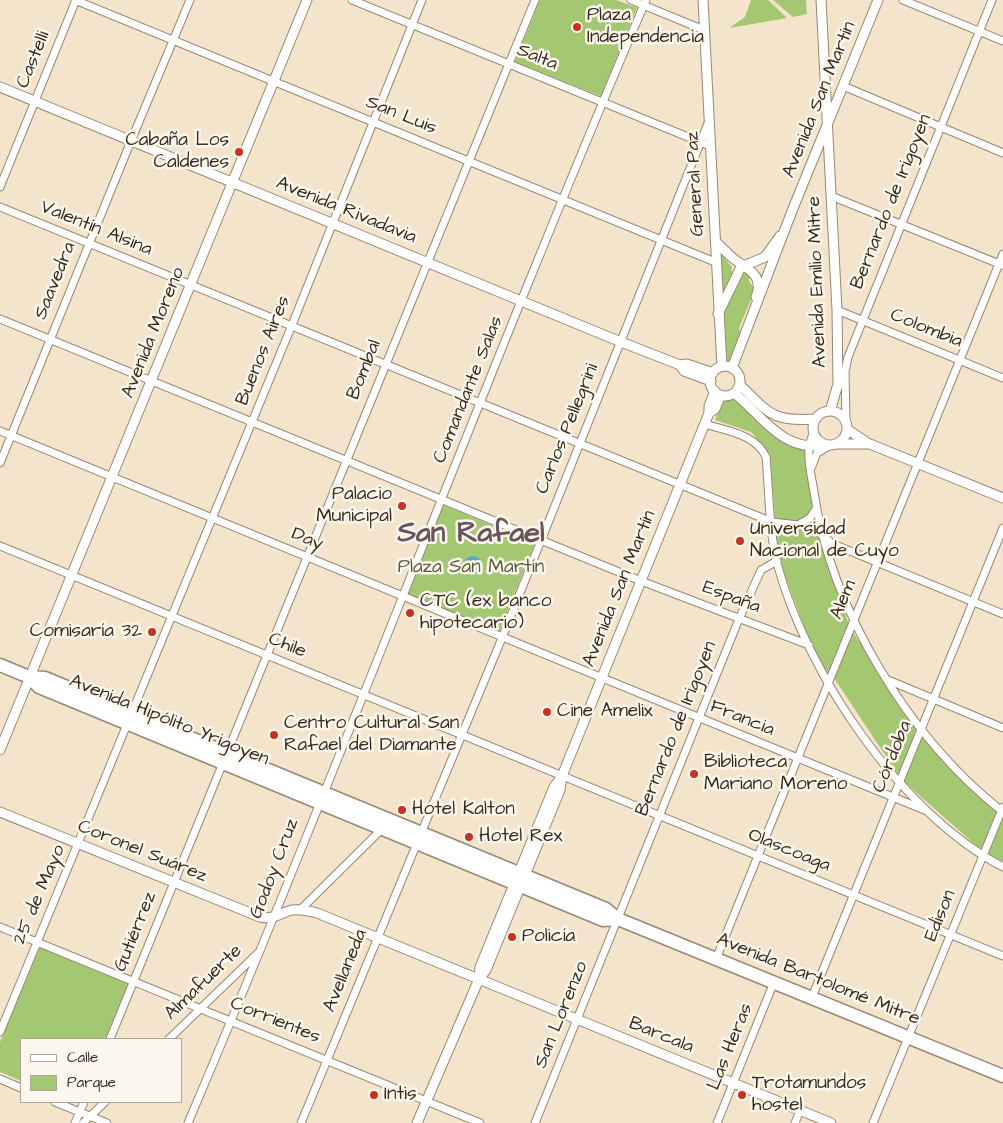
<!DOCTYPE html>
<html>
<head>
<meta charset="utf-8">
<style>
	body { margin:0 }
	#map { position:relative; width:1003px; height:1123px; overflow:hidden; background:#f4e4cb; font-family:"Architects Daughter",sans-serif }
	canvas { display:block }
	.legend { position:absolute; left:20px; top:1038px; width:162px; height:65px; box-sizing:border-box; background:#fbf7ec; border:1px solid #aea59a; margin:0; padding:6px 9px; list-style:none; font-size:15px; color:#3b2a1e }
	.legend li { display:flex; align-items:center; gap:10px; height:25px }
	.legend b { width:25px; border:1px solid #aea59a }
</style>
</head>
<body>
<div id="map">
<canvas width="1003" height="1123"></canvas>
<ul class="legend">
<li><b style="height:6px;background:#fff"></b>Calle</li>
<li><b style="height:14px;background:#a4c771"></b>Parque</li>
</ul>
</div>
<script>
const context = document.querySelector('canvas').getContext('2d');
context.lineJoin = 'round';
function fillPath(path, color) { context.fillStyle = color; context.fill(path, 'evenodd'); }
function trace(path, color, width, dash) { context.strokeStyle = color; context.lineWidth = width; context.lineCap = dash ? 'butt' : 'round'; context.setLineDash(dash || []); context.stroke(path); }
function drawText(font, color, halo, rows, align = 'center') {
  context.font = font + ' "Architects Daughter",sans-serif'; context.lineWidth = 5; context.setLineDash([]); context.textBaseline = 'middle'; context.strokeStyle = halo; context.fillStyle = color; for (const [text, x, y, turn = 0] of rows) {
    context.save(); context.translate(x, y); context.rotate((+turn || 0) * Math.PI / 180); context.textAlign = isNaN(turn) ? turn : align; if (halo) context.strokeText(text, 0, 0); context.fillText(text, 0, 0); context.restore();
  }
}
fillPath(new Path2D(`
	M 540,0 L 616,0 L 637,8 L 601,96 L 515,62 Z
	M 751,0 L 768,0 L 787,18 L 729,28 L 745,17 Z
	M 773,0 L 806,0 L 807,14 L 793,17 Z
	M 719,252 L 732,267 L 732,280 L 720,300 Z
	M 741,271 L 747,271 L 749,273 L 749,281 L 755,290 L 739,328 L 741,335 L 732,365 L 724,364 L 718,314 Z
	M 723,398 L 736,398 C 761,421 772,439 805,451 L 821,542 L 850,628 L 923,734 L 1003,816 L 1003,862 L 981,850 L 901,779 L 830,672 L 829,675 L 811,645 L 778,557 L 770,454 L 751,432 L 715,420 Z
	M 443,505 L 535,543 L 499,632 L 406,594 Z
	M 40,947 L 129,984 L 106,1039 L 21,1039 L 21,1081 L 0,1072 L 0,1042 Z`), '#a4c771');
fillPath(new Path2D(`
	M464 565a9 9 0 1 1 18 0a9 9 0 1 1-18 0Z`), '#57a5d0');
const street = new Path2D(`
	M 75,0 L 715,262
	M 352,0 L 710,146
	M 631,0 L 704,30
	M 903,0 L 1003,41
	M 843,86 L 1003,153
	M 0,187 L 76,0
	M 831,196 L 1002,265
	M 0,207 L 772,522 L 798,525 L 817,531 L 833,544 L 1003,614
	M 837,310 L 1003,378
	M 0,319 L 641,581 L 809,645
	M 846,420 L 845,372 L 848,357 L 992,0
	M 705,424 C 726,431 756,434 766,457 C 769,489 769,532 777,563 C 806,673 901,814 1003,867
	M 0,431 L 927,811
	M 814,432 C 804,451 811,472 814,492 C 831,610 909,738 1003,812
	M 0,463 L 131,141 L 190,0
	M 812,466 L 817,453 L 831,445
	M 798,525 L 810,518 L 816,509
	M 0,546 L 1003,956
	M 888,680 L 1003,728
	M 300,910 L 382,829
	M 0,927 L 480,1123
	M 716,959 L 1003,254
	M 812,997 L 1003,528
	M 0,1032 L 292,325 L 422,0
	M 110,1039 L 535,0
	M 169,1039 L 258,953
	M 0,1079 L 21,1088
	M 55,1102 L 107,1123
	M 75,1123 L 84,1102
	M 83,1123 L 105,1102
	M 188,1123 C 346,751 487,372 646,0
	M 301,1123 L 502,638 L 709,121
	M 535,1123 L 739,619 L 761,570 L 777,561
	M 717,1123 L 774,982
	M 795,1123 L 800,1110
	M 873,1123 L 1003,807`);
const secondary = new Path2D(`
	M 703,0 L 722,367
	M 821,0 L 837,310 L 838,384 L 830,411
	M 0,87 L 621,342 L 680,365 L 687,364 L 713,373
	M 716,242 C 722,248 728,254 734,259 C 747,269 765,275 756,297
	M 718,314 L 741,267 L 765,257 L 780,236
	M 680,365 L 684,371 L 711,381
	M710 381a15 15 0 1 1 30 0a15 15 0 1 1-30 0Z
	M 732,368 L 792,211 L 878,0
	M 740,385 C 770,414 772,422 816,419
	M 734,393 C 764,417 783,453 826,445
	M813 428a17 17 0 1 1 34 0a17 17 0 1 1-34 0Z
	M 709,413 L 715,409 L 721,395
	M 847,429 L 869,444
	M 836,444 L 870,444 L 1003,498
	M 0,750 L 307,0
	M 0,812 L 260,917 C 274,920 280,913 292,910 C 301,909 309,911 317,913 L 831,1123
	M 479,979 L 486,970 L 560,790 L 562,776 L 709,413 L 709,406 L 715,391
	M 417,1123 L 479,979 L 480,967 L 554,787 L 562,776`);
const highway = new Path2D(`
	M 0,665 L 29,677 L 45,678 L 606,909 L 618,919 L 603,920 L 39,687 L 29,677
	M 618,919 L 1003,1076`);
trace(street, '#988774', 9);
trace(secondary, '#988774', 11);
trace(highway, '#988774', 15);
trace(street, '#fff', 7);
trace(secondary, '#fff', 9);
trace(highway, '#fff', 12);
for (const [x, y, r, color] of [
	[577,27,5,"#c8321e"],
	[239,152,5,"#c8321e"],
	[402,506,5,"#c8321e"],
	[740,541,5,"#c8321e"],
	[410,613,5,"#c8321e"],
	[152,632,5,"#c8321e"],
	[547,712,5,"#c8321e"],
	[274,735,5,"#c8321e"],
	[694,774,5,"#c8321e"],
	[402,810,5,"#c8321e"],
	[469,837,5,"#c8321e"],
	[512,937,5,"#c8321e"],
	[374,1095,5,"#c8321e"],
	[742,1095,5,"#c8321e"]
]) { const dot = new Path2D(); dot.arc(x, y, r, 0, 2 * Math.PI); context.fillStyle = color; context.fill(dot); trace(dot, '#fbf7ec', 2); }
drawText('19px', '#3b2a1e', '#fbf7ec', [
	["Plaza",587,16],
	["Independencia",587,38],
	["Cabaña Los",229,141,"right"],
	["Caldenes",229,163,"right"],
	["Palacio",392,495,"right"],
	["Municipal",392,517,"right"],
	["Universidad",750,530],
	["Nacional de Cuyo",750,552],
	["CTC (ex banco",420,602],
	["hipotecario)",420,624],
	["Comisaría 32",142,632,"right"],
	["Cine Amelix",557,712],
	["Centro Cultural San",284,724],
	["Rafael del Diamante",284,746],
	["Biblioteca",704,763],
	["Mariano Moreno",704,785],
	["Hotel Kalton",412,810],
	["Hotel Rex",479,837],
	["Policía",522,937],
	["Trotamundos",752,1084],
	["hostel",752,1106],
	["Intis",384,1095]
], 'left');
drawText('19px', '#3b2a1e', '#fbf7ec', [
	["Salta",537,58,22],
	["Castelli",34,60,-68],
	["Avenida San Martín",820,100,-68],
	["San Luis",401,116,22],
	["General Paz",696,184,-93],
	["Bernardo de Irigoyen",892,202,-68],
	["Avenida Rivadavia",346,211,22],
	["Valentín Alsina",96,229,22],
	["Saavedra",56,281,-68],
	["Avenida Emilio Mitre",818,282,-92],
	["Colombia",926,329,22],
	["Avenida Moreno",154,333,-68],
	["Buenos Aires",264,351,-68],
	["Bombal",365,370,-68],
	["Comandante Salas",469,390,-68],
	["Carlos Pellegrini",568,429,-68],
	["Day",307,540,22],
	["Avenida San Martín",620,589,-68],
	["España",731,598,21],
	["Alem",844,600,-68],
	["Chile",287,646,22],
	["Francia",742,719,22],
	["Avenida Hipólito Yrigoyen",169,721,22],
	["Bernardo de Irigoyen",677,729,-68],
	["Córdoba",893,757,-68],
	["Olascoaga",789,851,22],
	["Coronel Suárez",142,852,22],
	["Godoy Cruz",275,869,-69],
	["25 de Mayo",40,895,-67],
	["Edison",941,916,-68],
	["Gutiérrez",136,932,-68],
	["Avellaneda",346,971,-68],
	["Avenida Bartolomé Mitre",818,980,22],
	["Almafuerte",204,983,-44],
	["San Lorenzo",562,1015,-68],
	["Corrientes",275,1021,22],
	["Barcala",661,1036,22],
	["Las Heras",731,1047,-68]
]);
drawText('19px', '#5a5937', '#fbf7ec', [
	["Plaza San Martín",471,568]
]);
drawText('bold 29px', '#68535f', '#fbf7ec', [
	["San Rafael",471,535]
]);
</script>
</body>
</html>
